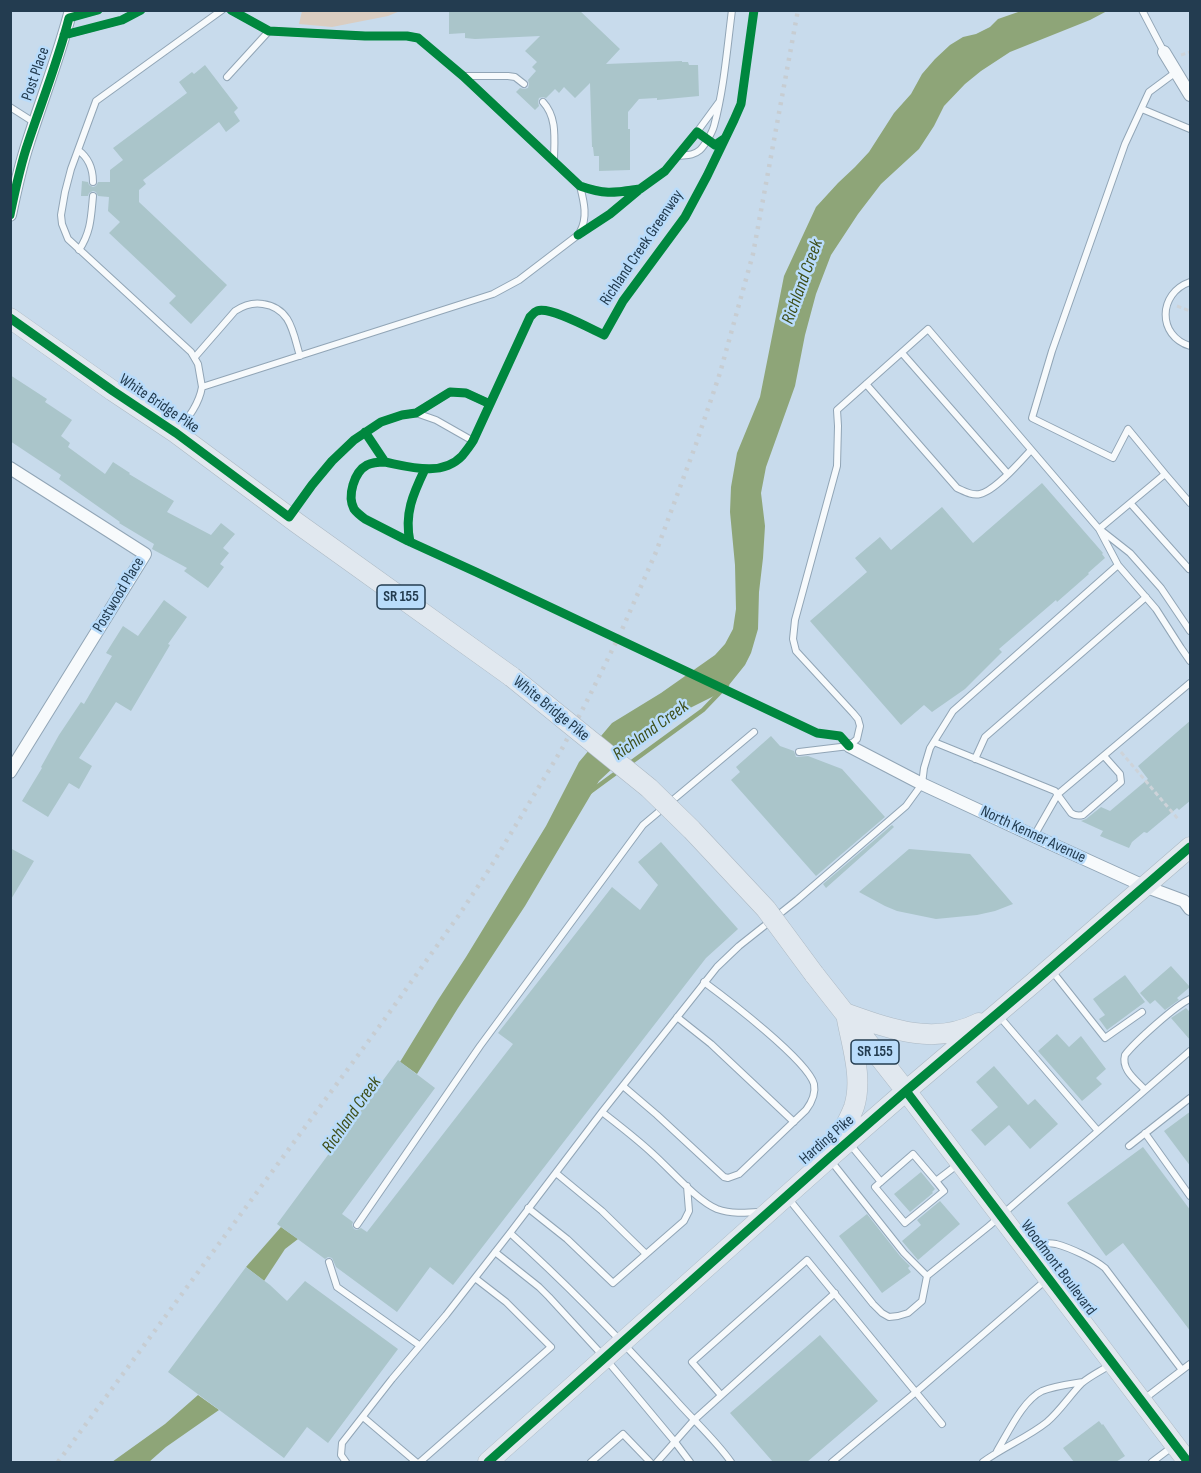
<!DOCTYPE html>
<html>
<head>
<meta charset="utf-8">
<style>
	body { margin:0 }
	#map { position:relative; width:1201px; height:1473px; overflow:hidden; background:#c8dbec; font-family:"Sofia Sans Condensed",sans-serif }
	canvas { display:block }
	.frame { position:absolute; inset:0; border:12px solid #233c50; pointer-events:none }
</style>
</head>
<body>
<div id="map">
<canvas width="1201" height="1473"></canvas>
<div class="frame"></div>
</div>
<script>
const context = document.querySelector('canvas').getContext('2d');
context.lineJoin = 'round';
function fillPath(path, color) { context.fillStyle = color; context.fill(path, 'evenodd'); }
function trace(path, color, width, dash) { context.strokeStyle = color; context.lineWidth = width; context.lineCap = dash ? 'butt' : 'round'; context.setLineDash(dash || []); context.stroke(path); }
function drawText(font, color, halo, rows, align = 'center') {
  context.font = font + ' "Sofia Sans Condensed",sans-serif'; context.lineWidth = 5; context.setLineDash([]); context.textBaseline = 'middle'; context.strokeStyle = halo; context.fillStyle = color; for (const [text, x, y, turn = 0] of rows) {
    context.save(); context.translate(x, y); context.rotate((+turn || 0) * Math.PI / 180); context.textAlign = isNaN(turn) ? turn : align; if (halo) context.strokeText(text, 0, 0); context.fillText(text, 0, 0); context.restore();
  }
}
fillPath(new Path2D(`
	M 302,11 L 302,10 L 400,11 L 388,16 L 332,27 L 299,24 Z`), '#dacdc1');
fillPath(new Path2D(`
	M 1021,11 L 1107,11 L 1090,20 L 1010,52 L 981,71 L 965,84 L 944,106 L 934,126 L 919,149 L 881,184 L 858,214 L 831,255 L 816,294 L 805,335 L 795,386 L 766,467 L 761,493 L 765,526 L 763,558 L 759,592 L 758,629 L 751,653 L 745,665 L 729,685 L 714,696 L 674,716 L 614,767 L 599,781 L 525,906 L 458,1008 L 417,1074 L 400,1062 L 438,1000 L 466,957 L 546,826 L 579,762 L 612,723 L 661,693 L 715,655 L 725,644 L 733,629 L 736,609 L 735,565 L 730,512 L 731,487 L 737,453 L 760,397 L 784,276 L 816,207 L 838,183 L 855,167 L 869,152 L 894,113 L 911,94 L 922,74 L 935,59 L 950,45 L 963,37 L 976,34 L 990,27 L 998,19 Z
	M 281,1227 L 298,1239 L 285,1249 L 264,1281 L 246,1267 Z
	M 198,1395 L 219,1410 L 166,1447 L 149,1462 L 112,1462 L 165,1424 Z`), '#8ea578');
trace(new Path2D(`
	M 629,764 L 703,710 L 727,685
	M 590,792 L 620,770`), '#8ea578', 4.5);
fillPath(new Path2D(`
	M 449,10 L 579,10 L 620,49 L 606,64 L 682,61 L 682,62 L 688,62 L 689,65 L 698,65 L 699,96 L 657,100 L 657,98 L 639,99 L 628,112 L 628,129 L 630,129 L 630,170 L 599,171 L 599,156 L 594,156 L 593,147 L 592,147 L 590,83 L 575,98 L 564,87 L 559,93 L 555,89 L 546,98 L 543,97 L 539,98 L 538,102 L 539,106 L 535,110 L 516,92 L 520,88 L 524,89 L 528,88 L 529,84 L 528,80 L 536,71 L 532,67 L 537,62 L 525,51 L 540,36 L 475,39 L 465,38 L 465,33 L 449,34 Z
	M 205,65 L 238,108 L 234,112 L 240,121 L 226,132 L 219,122 L 143,180 L 146,184 L 139,190 L 139,202 L 227,285 L 191,324 L 169,303 L 176,296 L 109,233 L 120,222 L 108,211 L 109,197 L 98,196 L 96,192 L 93,191 L 89,193 L 88,196 L 81,196 L 82,181 L 88,182 L 89,185 L 93,187 L 96,186 L 98,182 L 110,182 L 110,170 L 123,160 L 113,148 L 187,93 L 179,82 L 192,72 L 194,74 Z
	M 10,375 L 47,399 L 45,402 L 72,420 L 61,436 L 70,443 L 68,447 L 105,474 L 113,462 L 130,473 L 129,474 L 174,501 L 167,512 L 211,535 L 221,523 L 235,534 L 223,548 L 229,553 L 220,564 L 224,567 L 208,588 L 184,571 L 187,568 L 152,549 L 154,544 L 119,523 L 120,522 L 59,479 L 61,475 L 10,441 Z
	M 1042,483 L 1103,553 L 1102,554 L 1105,558 L 1088,573 L 1089,574 L 1057,602 L 1056,600 L 999,649 L 1002,652 L 965,689 L 932,712 L 924,705 L 901,725 L 810,621 L 867,572 L 855,558 L 880,537 L 891,550 L 942,507 L 973,543 Z
	M 164,600 L 187,617 L 168,644 L 170,645 L 131,711 L 116,702 L 79,758 L 92,766 L 79,789 L 69,783 L 48,817 L 22,801 L 42,768 L 41,767 L 59,735 L 81,702 L 84,704 L 112,656 L 106,653 L 123,626 L 138,636 Z
	M 1191,720 L 1191,800 L 1179,810 L 1177,808 L 1147,833 L 1144,832 L 1132,842 L 1129,848 L 1100,836 L 1103,831 L 1081,821 L 1086,819 L 1101,807 L 1110,811 L 1148,779 L 1138,766 Z
	M 771,736 L 780,746 L 794,751 L 796,757 L 808,756 L 842,769 L 885,817 L 816,876 L 731,780 L 740,772 L 736,767 Z
	M 892,825 L 894,827 L 881,839 L 826,888 L 823,884 Z
	M 661,842 L 738,929 L 706,958 L 453,1285 L 430,1267 L 397,1312 L 336,1267 L 332,1258 L 328,1257 L 325,1259 L 277,1224 L 398,1060 L 435,1088 L 342,1214 L 353,1222 L 352,1225 L 354,1229 L 357,1230 L 361,1228 L 367,1232 L 513,1044 L 498,1033 L 612,887 L 640,910 L 658,885 L 638,862 Z
	M 10,848 L 34,861 L 10,901 Z
	M 909,849 L 970,854 L 1013,904 L 995,911 L 977,915 L 936,919 L 897,911 L 885,906 L 859,892 Z
	M 1171,966 L 1190,987 L 1177,998 L 1179,1000 L 1165,1010 L 1155,1000 L 1150,1004 L 1140,993 Z
	M 1125,975 L 1145,1002 L 1107,1030 L 1099,1019 L 1105,1015 L 1093,999 Z
	M 1186,1008 L 1191,1013 L 1191,1041 L 1171,1018 Z
	M 1057,1034 L 1069,1047 L 1081,1036 L 1106,1069 L 1096,1078 L 1102,1084 L 1082,1101 L 1038,1051 Z
	M 994,1066 L 1028,1105 L 1035,1099 L 1058,1124 L 1030,1149 L 1009,1125 L 985,1146 L 971,1130 L 998,1107 L 976,1082 Z
	M 1191,1111 L 1191,1167 L 1164,1131 Z
	M 1143,1147 L 1191,1211 L 1191,1332 L 1123,1243 L 1106,1256 L 1067,1203 Z
	M 921,1172 L 935,1189 L 932,1192 L 933,1193 L 910,1212 L 894,1194 Z
	M 940,1201 L 960,1224 L 918,1260 L 902,1241 L 921,1225 L 917,1220 Z
	M 867,1214 L 900,1256 L 910,1266 L 908,1268 L 911,1272 L 882,1293 L 839,1236 Z
	M 246,1267 L 270,1285 L 287,1301 L 305,1281 L 398,1349 L 328,1443 L 307,1427 L 284,1458 L 168,1372 Z
	M 820,1335 L 878,1401 L 807,1462 L 773,1462 L 730,1413 Z
	M 1099,1421 L 1102,1425 L 1103,1424 L 1125,1456 L 1116,1462 L 1074,1462 L 1063,1448 Z`), '#aac5ca');
const service = new Path2D(`
	M 231,10 L 269,31 L 365,36 L 407,36 L 418,38 L 463,76 L 580,186 C 604,194 613,193 637,189
	M 1142,10 L 1164,52
	M 69,18 L 98,10
	M 65,35 L 122,20 L 141,10
	M 463,76 L 508,76 L 515,77 L 524,84
	M 227,77 L 269,31
	M 543,102 C 558,118 554,141 554,162
	M 10,107 L 35,123
	M 1142,109 L 1190,129
	M 78,150 C 89,158 93,168 93,182
	M 678,156 C 686,155 693,156 700,150 C 705,145 712,133 714,126 C 724,89 727,49 732,10
	M 580,232 C 588,217 584,202 580,186
	M 79,250 C 91,232 91,217 93,196
	M 1190,282 C 1158,293 1157,336 1190,346
	M 902,353 L 1008,474
	M 195,357 L 235,311 C 244,305 252,302 263,304 C 291,308 293,333 300,356
	M 866,384 L 957,488 C 964,491 972,496 980,494 C 995,491 1020,462 1031,450
	M 202,387 L 198,364 L 191,352 L 68,239 L 62,224 L 61,215 L 65,192 L 71,169 L 96,101 L 222,10
	M 416,413 L 436,420 L 473,441
	M 178,430 C 189,417 199,404 202,387 L 493,294 L 519,280 L 578,235 L 610,214 L 640,189 L 665,171 L 697,132 L 719,102
	M 1165,474 L 1128,429 L 1113,458 L 1032,418 L 1052,351 L 1125,144 L 1149,92 L 1176,72
	M 1131,504 L 1189,569 L 1190,568
	M 291,514 L 312,485 L 332,461 L 354,440 L 381,422 L 402,415 L 416,413 L 450,392 L 466,393 L 490,404
	M 1099,529 L 1165,474 L 1190,503
	M 1102,531 L 1130,553 L 1161,588 L 1190,631
	M 934,742 L 1055,791 L 1071,813 C 1075,816 1078,816 1083,815 L 1121,782 L 1120,774 L 1104,756
	M 799,752 L 849,746 L 857,739 L 860,726 L 858,719 L 853,713 L 796,651 L 793,639 L 795,620 L 837,466 L 838,426 L 837,410 L 928,329 L 1099,529 L 1118,565 L 1156,609 L 1181,648 L 1190,661
	M 975,759 L 985,737 L 1146,597
	M 1034,836 L 1058,794 L 1190,683
	M 1052,971 L 1105,1038 L 1142,1012
	M 999,1016 L 1098,1131
	M 677,1017 L 711,1044 L 794,1122
	M 623,1086 L 657,1115 L 724,1177 L 728,1178 L 739,1174 L 806,1110 C 812,1102 816,1094 814,1084 C 807,1060 727,999 704,982
	M 1145,1090 C 1136,1080 1121,1070 1125,1055 C 1135,1042 1176,1005 1190,999
	M 602,1112 C 620,1126 637,1139 653,1154 C 670,1169 697,1201 717,1209 C 731,1214 745,1213 759,1212
	M 1145,1133 L 1190,1196
	M 849,1143 L 881,1182
	M 1129,1146 L 1190,1098
	M 831,1161 L 904,1253 L 927,1276
	M 556,1173 L 602,1211 L 646,1254
	M 936,1181 L 944,1191 L 905,1223 L 875,1187 L 913,1154 L 936,1181 L 957,1165
	M 788,1198 L 873,1304 L 882,1313 L 889,1317 L 898,1316 L 908,1313 L 922,1301 L 927,1276 L 989,1226 L 1190,1051
	M 528,1208 L 567,1239 L 613,1283 L 684,1221 L 689,1211 L 687,1186
	M 357,1225 L 480,1046 L 643,825 L 754,732
	M 510,1233 C 568,1285 621,1340 673,1397 C 692,1419 715,1439 731,1462
	M 1027,1245 C 1036,1244 1047,1242 1056,1244 C 1071,1248 1094,1259 1105,1268 L 1182,1370
	M 495,1252 L 539,1287 L 549,1297 L 605,1358 L 675,1442 L 690,1462
	M 329,1262 L 337,1287 L 419,1345
	M 721,1395 L 692,1362 L 807,1260 L 942,1424
	M 1144,1399 L 1190,1364
	M 363,1417 L 416,1462
	M 997,1451 C 1008,1433 1023,1400 1042,1391 C 1055,1386 1070,1384 1083,1382
	M 346,1462 L 341,1455 L 342,1443 L 392,1379 L 446,1315 L 510,1233 L 602,1112 L 717,967 L 739,946 L 797,900 L 906,806 L 922,784 L 924,768 L 930,748 L 953,711 L 1118,565
	M 420,1462 L 551,1347 L 506,1302 L 475,1278
	M 591,1462 L 623,1434 L 650,1462
	M 657,1462 L 694,1420 L 835,1293
	M 832,1462 L 916,1392 L 1046,1280
	M 983,1462 C 1003,1447 1027,1438 1047,1422 C 1060,1411 1070,1395 1082,1383 C 1090,1376 1101,1371 1110,1365
	M 1152,1462 L 1172,1447`);
const minor = new Path2D(`
	M 1164,52 L 1190,95
	M 10,215 C 15,191 20,167 28,143 C 42,99 59,56 71,10
	M 10,468 L 145,554 L 10,772
	M 849,746 L 922,784 L 1034,836 L 1144,886 L 1184,901 L 1190,909`);
const primary = new Path2D(`
	M 10,318 L 113,391 L 176,433 L 297,523 L 512,677
	M 814,974 L 906,1091 L 1188,1462
	M 845,1013 C 890,1029 934,1046 979,1023
	M 833,1149 C 840,1135 849,1121 854,1107 C 863,1079 852,1046 847,1019
	M 488,1462 L 829,1158 L 906,1091 L 1032,984 L 1190,847`);
trace(service, '#91a5b6', 8);
trace(minor, '#91a5b6', 14);
trace(primary, '#acb9c4', 21);
trace(new Path2D(`
	M 1181,55 L 1190,52
	M 1177,306 L 1190,311
	M 1121,752 L 1178,819`), '#cdd3d9', 3, [4.5, 3]);
trace(service, '#f7fafc', 6);
trace(minor, '#f7fafc', 12);
trace(primary, '#e1e8ef', 20);
trace(new Path2D(`
	M 58,1462 L 384,1020 L 459,915 L 490,868 L 563,747 L 590,695 L 621,632 L 656,552 L 696,444 L 720,373 L 753,254 L 798,10`), '#c7cdd2', 4.5, [3, 6]);
const primaryBridge = new Path2D(`
	M 512,677 L 649,788 L 692,830 L 766,909 L 814,974`);
trace(primaryBridge, '#acb9c4', 21, []);
trace(primaryBridge, '#e1e8ef', 20);
trace(new Path2D(`
	M 231,10 L 269,31 L 365,36 L 407,36 L 418,38 L 463,76 L 580,186 C 606,195 613,193 640,189
	M 64,35 L 122,20 L 141,10
	M 10,215 C 15,191 20,166 28,143 C 42,101 58,61 69,18 L 98,10
	M 578,235 L 610,214 L 640,189 L 665,171 L 697,132 L 715,145 L 724,139
	M 10,318 L 113,391 L 176,433 L 289,517 L 312,485 L 332,461 L 354,440 L 381,422 L 402,415 L 416,413 L 450,392 L 466,393 L 490,404
	M 365,432 L 385,462 C 379,462 373,462 367,465 C 354,472 347,496 354,509 C 357,513 361,516 365,519 L 408,541 L 476,572 L 817,733 L 840,736 L 849,746
	M 385,462 C 410,467 442,477 462,456 C 466,451 470,446 473,441 L 530,317 C 532,315 534,312 537,311 C 550,306 591,329 604,335 L 623,301 L 685,217 L 707,176 L 734,120 L 741,104 L 754,10
	M 410,542 C 404,514 413,494 425,469
	M 906,1091 L 1188,1462
	M 488,1462 L 829,1158 L 906,1091 L 1032,984 L 1190,847`), '#00873e', 9);
for (const [x, y, w] of [
	[401,597,48],
	[875,1052,48]
]) { const box = new Path2D(); box.roundRect(x - w / 2, y - 12, w, 24, 4.5); context.fillStyle = '#b9dcfb'; context.fill(box); trace(box, '#233c50', 1.5); }
drawText('bold 15px', '#233c50', null, [
	["SR 155",401,597],
	["SR 155",875,1052]
]);
drawText('16px', '#233c50', '#b9dcfb', [
	["Post Place",36,74,-71],
	["Richland Creek Greenway",642,248,-56],
	["White Bridge Pike",159,404,34],
	["Postwood Place",119,595,-59],
	["White Bridge Pike",551,709,39],
	["North Kenner Avenue",1033,835,25],
	["Harding Pike",827,1140,-41],
	["Woodmont Boulevard",1058,1268,53]
]);
drawText('italic 18px', '#3e4f1a', '#b9dcfb', [
	["Richland Creek",803,282,-70],
	["Richland Creek",651,731,-36],
	["Richland Creek",352,1115,-55]
]);
</script>
</body>
</html>
